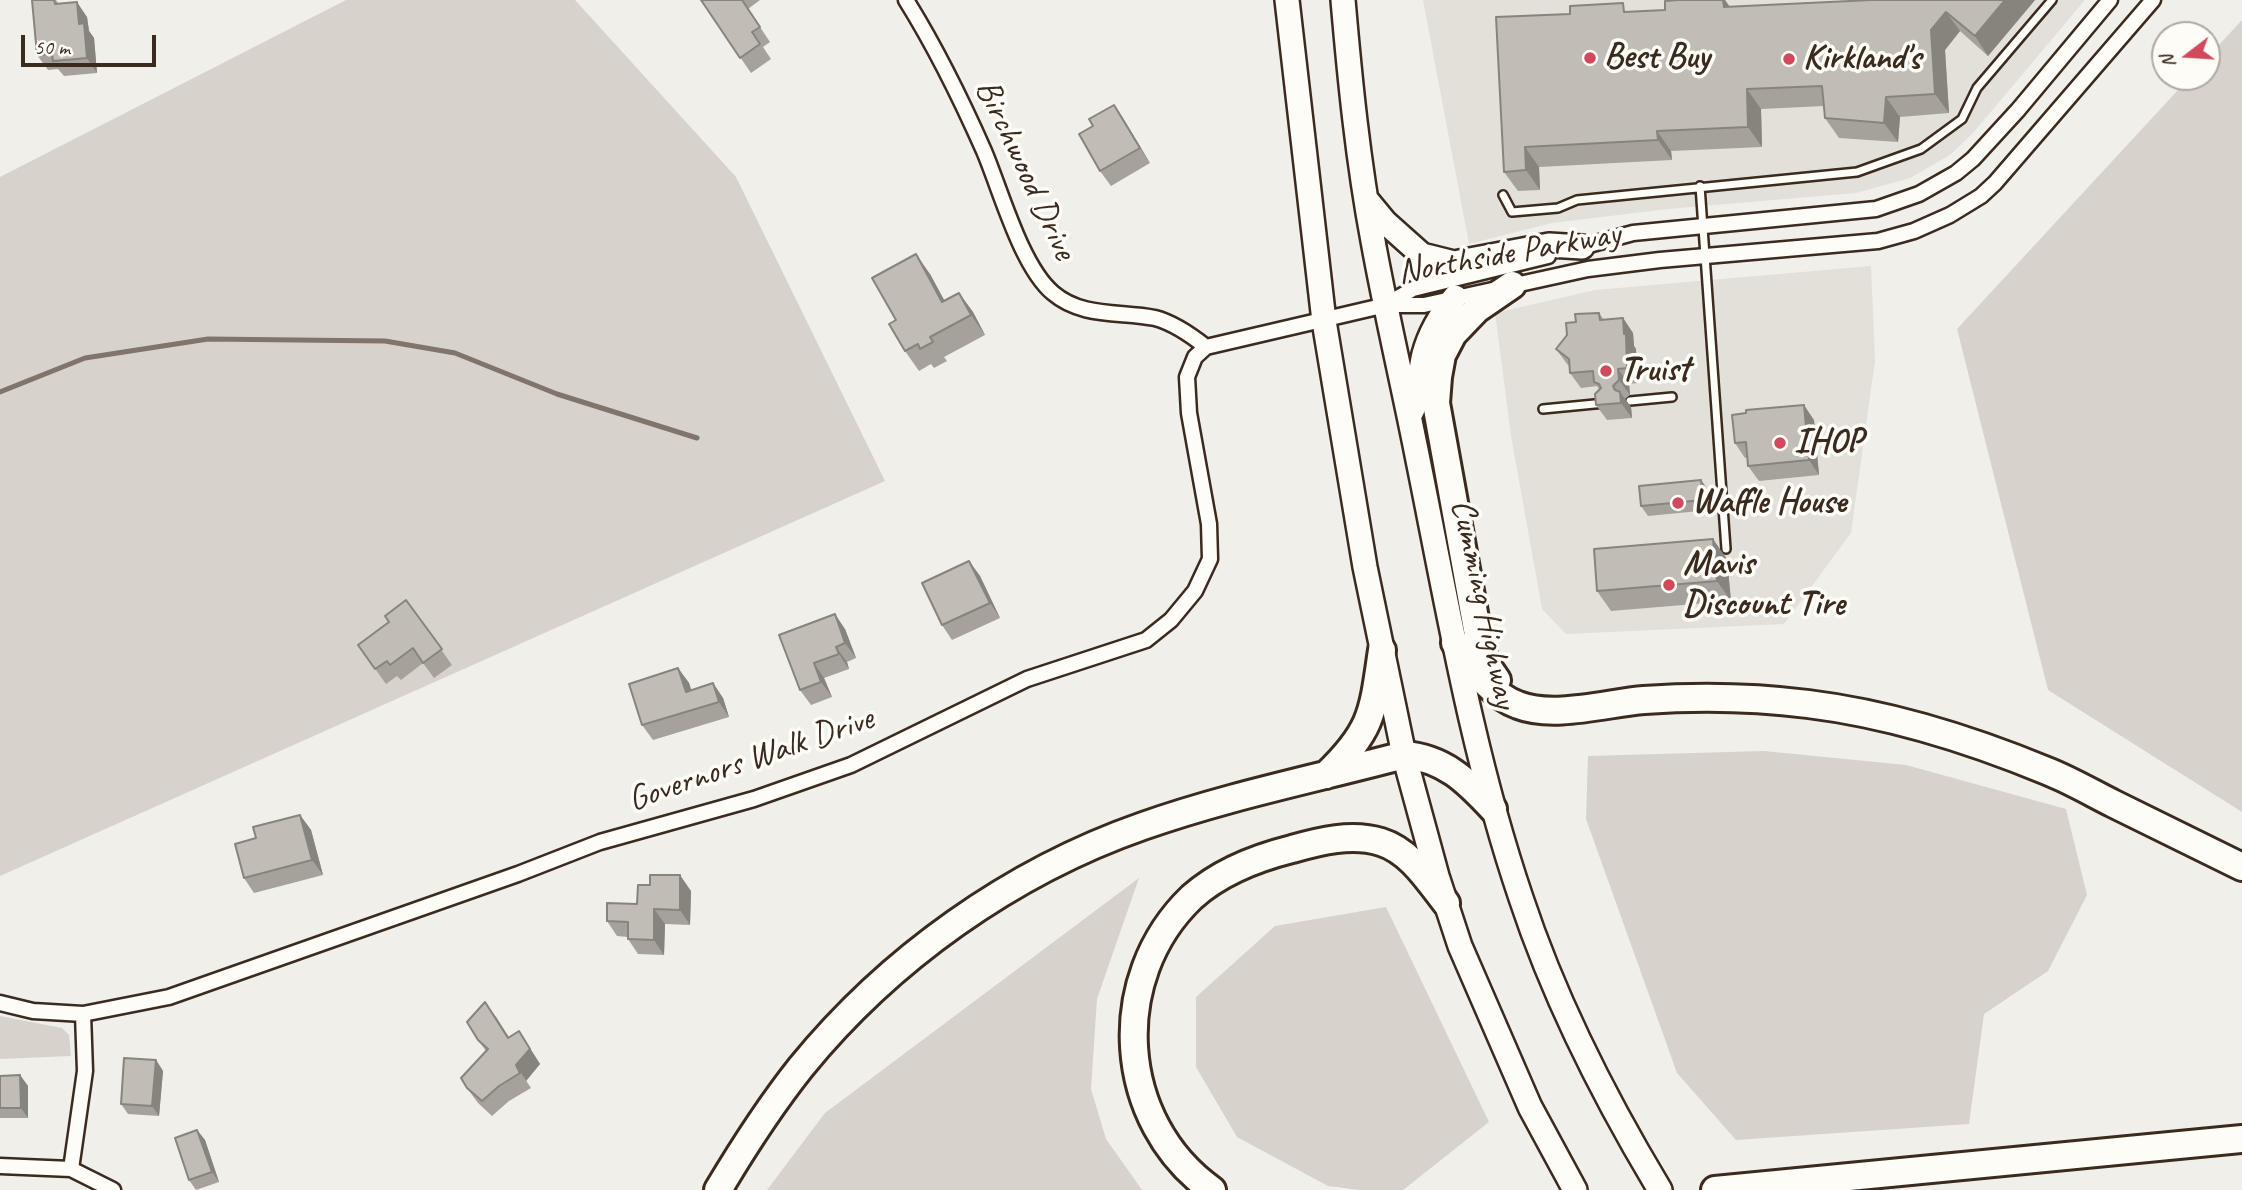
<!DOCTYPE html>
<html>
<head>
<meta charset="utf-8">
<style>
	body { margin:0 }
	#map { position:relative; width:2242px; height:1190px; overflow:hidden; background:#f1efea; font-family:Caveat,sans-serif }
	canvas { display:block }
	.north { position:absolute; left:2151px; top:21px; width:70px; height:70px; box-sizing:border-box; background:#fdfcf7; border:2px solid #afa8a0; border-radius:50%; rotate:253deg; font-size:19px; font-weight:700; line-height:28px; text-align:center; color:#3b2a1e }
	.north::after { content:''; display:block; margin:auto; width:24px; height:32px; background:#d1495b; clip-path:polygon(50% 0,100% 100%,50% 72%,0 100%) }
	.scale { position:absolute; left:21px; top:35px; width:135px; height:32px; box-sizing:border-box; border:4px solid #3b2a1e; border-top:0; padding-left:9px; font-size:21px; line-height:24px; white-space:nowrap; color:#3b2a1e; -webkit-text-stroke:5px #fdfcf7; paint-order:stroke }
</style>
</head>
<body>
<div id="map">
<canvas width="2242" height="1190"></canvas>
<div class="north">N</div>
<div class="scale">50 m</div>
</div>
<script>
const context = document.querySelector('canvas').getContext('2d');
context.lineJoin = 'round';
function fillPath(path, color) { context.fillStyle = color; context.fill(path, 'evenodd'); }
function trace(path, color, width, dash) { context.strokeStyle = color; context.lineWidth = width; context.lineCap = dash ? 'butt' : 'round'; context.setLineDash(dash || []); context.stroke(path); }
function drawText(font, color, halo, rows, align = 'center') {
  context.font = font + ' Caveat,sans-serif'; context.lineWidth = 7; context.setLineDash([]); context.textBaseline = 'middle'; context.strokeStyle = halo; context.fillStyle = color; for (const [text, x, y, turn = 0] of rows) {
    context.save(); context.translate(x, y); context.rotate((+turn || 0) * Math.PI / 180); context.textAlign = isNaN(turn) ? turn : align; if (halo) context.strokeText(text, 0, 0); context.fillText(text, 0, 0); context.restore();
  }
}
fillPath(new Path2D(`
	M 1423,0 L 2085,0 L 1973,133 L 1950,155 L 1910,178 L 1856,193 L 1668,209 L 1552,223 L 1469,244 Z
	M 1871,266 L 1875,361 L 1851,533 L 1784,624 L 1566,634 L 1542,609 L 1511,436 L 1495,313 L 1595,290 Z`), '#e3e0da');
fillPath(new Path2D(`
	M 346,0 L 575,0 L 736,177 L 885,481 L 0,876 L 0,177 Z
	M 2242,20 L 2242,812 L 2048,690 L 1957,329 L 2190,77 L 2207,77 L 2207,58 Z
	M 1764,751 L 1906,765 L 2066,809 L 2087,895 L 2048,971 L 1984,1014 L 1969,1124 L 1736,1140 L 1677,1073 L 1586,819 L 1588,756 Z
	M 1139,878 L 1097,999 L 1091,1089 L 1106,1139 L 1142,1190 L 767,1190 L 825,1113 Z
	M 1386,907 L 1489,1122 L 1403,1190 L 1360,1190 L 1328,1186 L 1237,1137 L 1196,1067 L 1196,997 L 1275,926 Z
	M 0,1016 L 62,1028 L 69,1035 L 71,1056 L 0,1059 Z`), '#d7d2cc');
trace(new Path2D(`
	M 0,392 L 85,358 L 208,339 L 385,341 L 455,353 L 557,394 L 697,438`), '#80746b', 5);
const lane = new Path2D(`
	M 1700,186 L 1726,549
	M 1503,195 L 1512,212 L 1558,208 L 1577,200 L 1857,172 L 1921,149 L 1962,119 L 1977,88 L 2052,0
	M 1630,401 L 1672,397
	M 1543,409 L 1605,403`);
const street = new Path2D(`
	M 906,0 C 936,48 961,99 984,151 C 1001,191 1021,266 1053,293 C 1082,318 1121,311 1155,318 C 1174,323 1191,335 1206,347
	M 1574,249 L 1633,233 L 1876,209 L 1919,194 L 1956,173 L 1973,159 L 2018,110 L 2110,0
	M 1387,304 L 1413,289 L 1548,256
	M 0,1003 L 33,1011 L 83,1014 L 169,997 L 518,874 L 600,842 L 754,799 L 851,765 L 1027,679 L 1146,640 L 1171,620 L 1195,591 L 1210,559 L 1209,524 L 1189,413 L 1187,377 L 1195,357 L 1206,347 L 1386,305 L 1424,305 L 1588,269 L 1660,260 L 1878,241 L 1914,231 L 1950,215 L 1981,196 L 1995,183 L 2153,0
	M 0,1166 L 71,1169 L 113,1190
	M 71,1169 L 85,1071 L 83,1014`);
const primary = new Path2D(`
	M 1287,0 L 1324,321 L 1365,567 L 1404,755 L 1437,876 L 1460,946 L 1530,1107 L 1575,1190
	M 1343,0 C 1350,81 1358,161 1373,241 C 1386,313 1403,384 1417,455 C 1447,603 1472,754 1521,898 C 1555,1001 1604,1097 1660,1190
	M 1366,199 L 1385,222 L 1422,255 L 1454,263 L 1549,245 L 1582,247
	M 1411,413 C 1421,395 1419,373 1424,354 C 1430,332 1441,314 1455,297`);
const highway = new Path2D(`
	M 1455,643 C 1472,666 1490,695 1518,705 C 1554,719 1607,703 1644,700 C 1699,696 1753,697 1808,704 C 1889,714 1972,740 2047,771 C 2070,780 2092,793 2114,804 C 2156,825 2199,846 2242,867
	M 1497,680 L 1486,664 L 1478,635 L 1436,403 L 1438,377 L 1442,355 L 1453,334 L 1477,309 L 1512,285
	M 1326,775 C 1373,730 1373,712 1382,650
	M 718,1190 C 743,1148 770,1106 801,1067 C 889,959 1011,872 1143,826 C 1228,796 1318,778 1404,755 C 1444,758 1467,781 1493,809
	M 1212,1190 C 1116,1122 1107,978 1192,897 C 1220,872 1256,858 1292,849 C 1320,841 1352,833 1381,842 C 1410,851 1428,880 1446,903
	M 1715,1190 L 2242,1139`);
trace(lane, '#3b2a1e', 12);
trace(street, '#3b2a1e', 19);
trace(primary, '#3b2a1e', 28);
trace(highway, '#3b2a1e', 32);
trace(lane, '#fdfcf7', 7);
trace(street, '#fdfcf7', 14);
trace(primary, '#fdfcf7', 23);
trace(highway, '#fdfcf7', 26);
fillPath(new Path2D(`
	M 32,0 L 56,0 L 58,3 L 87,17 L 89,31 L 94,38 L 97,73 L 64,76 L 58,69 L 48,70 L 37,55 Z
	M 701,0 L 760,0 L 748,9 L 770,42 L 763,47 L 771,59 L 751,73 Z
	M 1678,0 L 1725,0 L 1730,7 L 1870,0 L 2035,0 L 1988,56 L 1960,31 L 1945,50 L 1949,113 L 1900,117 L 1898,142 L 1839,138 L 1825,118 L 1824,106 L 1761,109 L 1762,147 L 1671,151 L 1672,160 L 1539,167 L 1540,190 L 1518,191 L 1504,172 L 1570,14 L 1665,10 Z
	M 1114,105 L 1124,120 L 1150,163 L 1111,186 L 1100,171 L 1093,126 Z
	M 930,274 L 944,300 L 959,293 L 973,312 L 985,335 L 944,357 L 947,361 L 934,368 L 931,364 L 919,371 L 905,351 L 896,320 Z
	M 1599,313 L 1604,320 L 1623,318 L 1633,333 L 1634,346 L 1636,349 L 1637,383 L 1629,384 L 1630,395 L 1625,399 L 1631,407 L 1632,418 L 1607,420 L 1596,405 L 1599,389 L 1597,386 L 1581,388 L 1570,373 L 1570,366 L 1567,364 L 1556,349 L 1576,322 Z
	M 1814,420 L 1819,475 L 1759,481 L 1748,466 L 1747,457 L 1745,458 L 1735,443 Z
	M 1701,480 L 1708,490 L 1710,510 L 1648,516 L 1641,506 Z
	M 1727,559 L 1731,601 L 1611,611 L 1597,591 Z
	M 969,561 L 980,576 L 1000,618 L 952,640 L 942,625 Z
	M 406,600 L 452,665 L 434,678 L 423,663 L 401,680 L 397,676 L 386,684 L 358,645 L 389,622 Z
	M 845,629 L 856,658 L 847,662 L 849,669 L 824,678 L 832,697 L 811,705 L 800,690 L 779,635 Z
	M 678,668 L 689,683 L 691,690 L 713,683 L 723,698 L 729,717 L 653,740 L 642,725 Z
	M 300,815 L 311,830 L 323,875 L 254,893 L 244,878 L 256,838 Z
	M 691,891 L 690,925 L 665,924 L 664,955 L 638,954 L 628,939 L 628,937 L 617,936 L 607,921 L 637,904 Z
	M 496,1017 L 509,1037 L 519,1031 L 540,1064 L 526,1081 L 531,1088 L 509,1101 L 492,1116 L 478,1103 L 467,1088 L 486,1051 L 478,1040 Z
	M 156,1060 L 163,1071 L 159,1116 L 128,1114 L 121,1104 Z
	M 20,1075 L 28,1086 L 28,1118 L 0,1118 L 0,1076 Z
	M 197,1130 L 205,1140 L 219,1182 L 196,1190 L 189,1180 Z`), '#a6a29b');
fillPath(new Path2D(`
	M 1723,0 L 1725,0 L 1737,18 L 1724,7 Z
	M 2005,0 L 2035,0 L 1988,56 L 1975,36 Z
	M 77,2 L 87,17 L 89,31 L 94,38 L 97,73 L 87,58 L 79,24 Z
	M 1946,12 L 1960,31 L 1945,50 L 1949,113 L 1935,94 L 1931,30 Z
	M 1747,89 L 1761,109 L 1762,147 L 1748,127 Z
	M 1886,97 L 1900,117 L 1898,142 L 1884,123 Z
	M 1114,105 L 1124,120 L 1150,163 L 1140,148 Z
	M 1657,131 L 1671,151 L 1672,160 L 1658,140 Z
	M 1525,147 L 1539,167 L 1540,190 L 1526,170 Z
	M 916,254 L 930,274 L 956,322 L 942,302 Z
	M 959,293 L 973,312 L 985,335 L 971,315 Z
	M 1623,318 L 1633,333 L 1634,346 L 1636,349 L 1637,383 L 1627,368 Z
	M 1618,369 L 1629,384 L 1630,395 L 1619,380 Z
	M 1613,386 L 1621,396 L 1620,392 L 1631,407 L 1632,418 L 1621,403 Z
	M 1804,405 L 1814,420 L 1819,475 L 1809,460 Z
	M 1701,480 L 1708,490 L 1710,510 L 1703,500 Z
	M 1713,539 L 1727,559 L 1731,601 L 1717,581 Z
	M 969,561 L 980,576 L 1000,618 L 990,603 Z
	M 835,614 L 845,629 L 856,658 L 845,643 Z
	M 836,647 L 847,662 L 849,669 L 839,654 Z
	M 814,663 L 824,678 L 832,697 L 821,682 Z
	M 678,668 L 689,683 L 697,707 L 686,692 Z
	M 713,683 L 723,698 L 729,717 L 719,702 Z
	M 300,815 L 311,830 L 323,875 L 312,860 Z
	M 680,875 L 691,891 L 690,925 L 680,910 Z
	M 654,909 L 665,924 L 664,955 L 654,940 Z
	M 485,1002 L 496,1017 L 518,1053 L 508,1038 Z
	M 519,1031 L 540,1064 L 526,1081 L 531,1088 L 516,1065 Z
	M 156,1060 L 163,1071 L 159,1116 L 152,1106 Z
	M 20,1075 L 28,1086 L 28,1118 L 21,1108 Z
	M 197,1130 L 205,1140 L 219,1182 L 212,1172 Z`), '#87847e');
const building = new Path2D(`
	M 32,0 L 54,0 L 55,4 L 77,2 L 79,24 L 84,23 L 87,58 L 53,61 L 52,54 L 37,55 Z
	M 701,0 L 742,0 L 760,27 L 752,32 L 760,44 L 740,58 Z
	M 1678,0 L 1723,0 L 1724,7 L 1871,0 L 2005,0 L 1975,36 L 1946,12 L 1931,30 L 1935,94 L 1886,97 L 1884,123 L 1825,118 L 1822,86 L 1747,89 L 1748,127 L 1657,131 L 1658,140 L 1525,147 L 1526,170 L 1504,172 L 1496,17 L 1570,14 L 1570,6 L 1623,3 L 1624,12 L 1665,10 L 1665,1 Z
	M 1114,105 L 1140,148 L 1100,171 L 1079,134 L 1093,126 L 1089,119 Z
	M 916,254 L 942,302 L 959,293 L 971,315 L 930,337 L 933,342 L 920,349 L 918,344 L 905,351 L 889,324 L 896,320 L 872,278 Z
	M 1599,313 L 1600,320 L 1623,318 L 1624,334 L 1626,334 L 1627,368 L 1618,369 L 1619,380 L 1613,386 L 1615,390 L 1620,392 L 1621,403 L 1596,405 L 1595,394 L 1601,388 L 1599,384 L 1594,382 L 1593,371 L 1570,373 L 1569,359 L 1556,349 L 1567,335 L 1566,323 L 1576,322 L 1575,314 Z
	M 1804,405 L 1809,460 L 1748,466 L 1746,442 L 1735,443 L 1732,415 L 1746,413 L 1746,410 Z
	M 1701,480 L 1703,500 L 1641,506 L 1639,486 Z
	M 1713,539 L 1717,581 L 1597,591 L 1594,549 Z
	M 969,561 L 990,603 L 942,625 L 922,583 Z
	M 406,600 L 442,649 L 423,663 L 413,648 L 390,665 L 387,661 L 375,669 L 358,645 L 389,622 L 385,616 Z
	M 835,614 L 845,643 L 836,647 L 839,654 L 814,663 L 821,682 L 800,690 L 779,635 Z
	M 678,668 L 686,692 L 713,683 L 719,702 L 642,725 L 629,684 Z
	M 300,815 L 312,860 L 244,878 L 235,844 L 256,838 L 253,827 Z
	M 650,875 L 680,875 L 680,910 L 654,909 L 654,940 L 628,939 L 628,922 L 607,921 L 607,903 L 637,904 L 638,885 L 650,885 Z
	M 485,1002 L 508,1038 L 519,1031 L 530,1049 L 516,1065 L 520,1073 L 499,1086 L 482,1101 L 467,1088 L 461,1078 L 488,1049 L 478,1040 L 467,1022 Z
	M 124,1058 L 156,1060 L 152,1106 L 121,1104 Z
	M 20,1075 L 21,1108 L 0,1108 L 0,1076 Z
	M 197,1130 L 212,1172 L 189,1180 L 175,1138 Z`);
fillPath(building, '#c1bcb4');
trace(building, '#87847e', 2);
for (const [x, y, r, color] of [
	[1590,58,7,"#d1495b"],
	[1789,59,7,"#d1495b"],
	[1606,371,7,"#d1495b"],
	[1780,443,7,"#d1495b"],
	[1678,503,7,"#d1495b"],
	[1669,585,7,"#d1495b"]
]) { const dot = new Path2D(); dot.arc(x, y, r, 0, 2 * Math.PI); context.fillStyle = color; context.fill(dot); trace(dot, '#fdfcf7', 2.5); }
drawText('bold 35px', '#3b2a1e', '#fdfcf7', [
	["Best Buy",1604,58],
	["Kirkland's",1803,59],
	["Truist",1620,371],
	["IHOP",1794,443],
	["Waffle House",1692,503],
	["Mavis",1683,565],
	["Discount Tire",1683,605]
], 'left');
drawText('35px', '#3b2a1e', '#fdfcf7', [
	["Birchwood Drive",1025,170,65],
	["Northside Parkway",1509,254,-10],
	["Cumming Highway",1483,604,78],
	["Governors Walk Drive",751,760,-19]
]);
</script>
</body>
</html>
